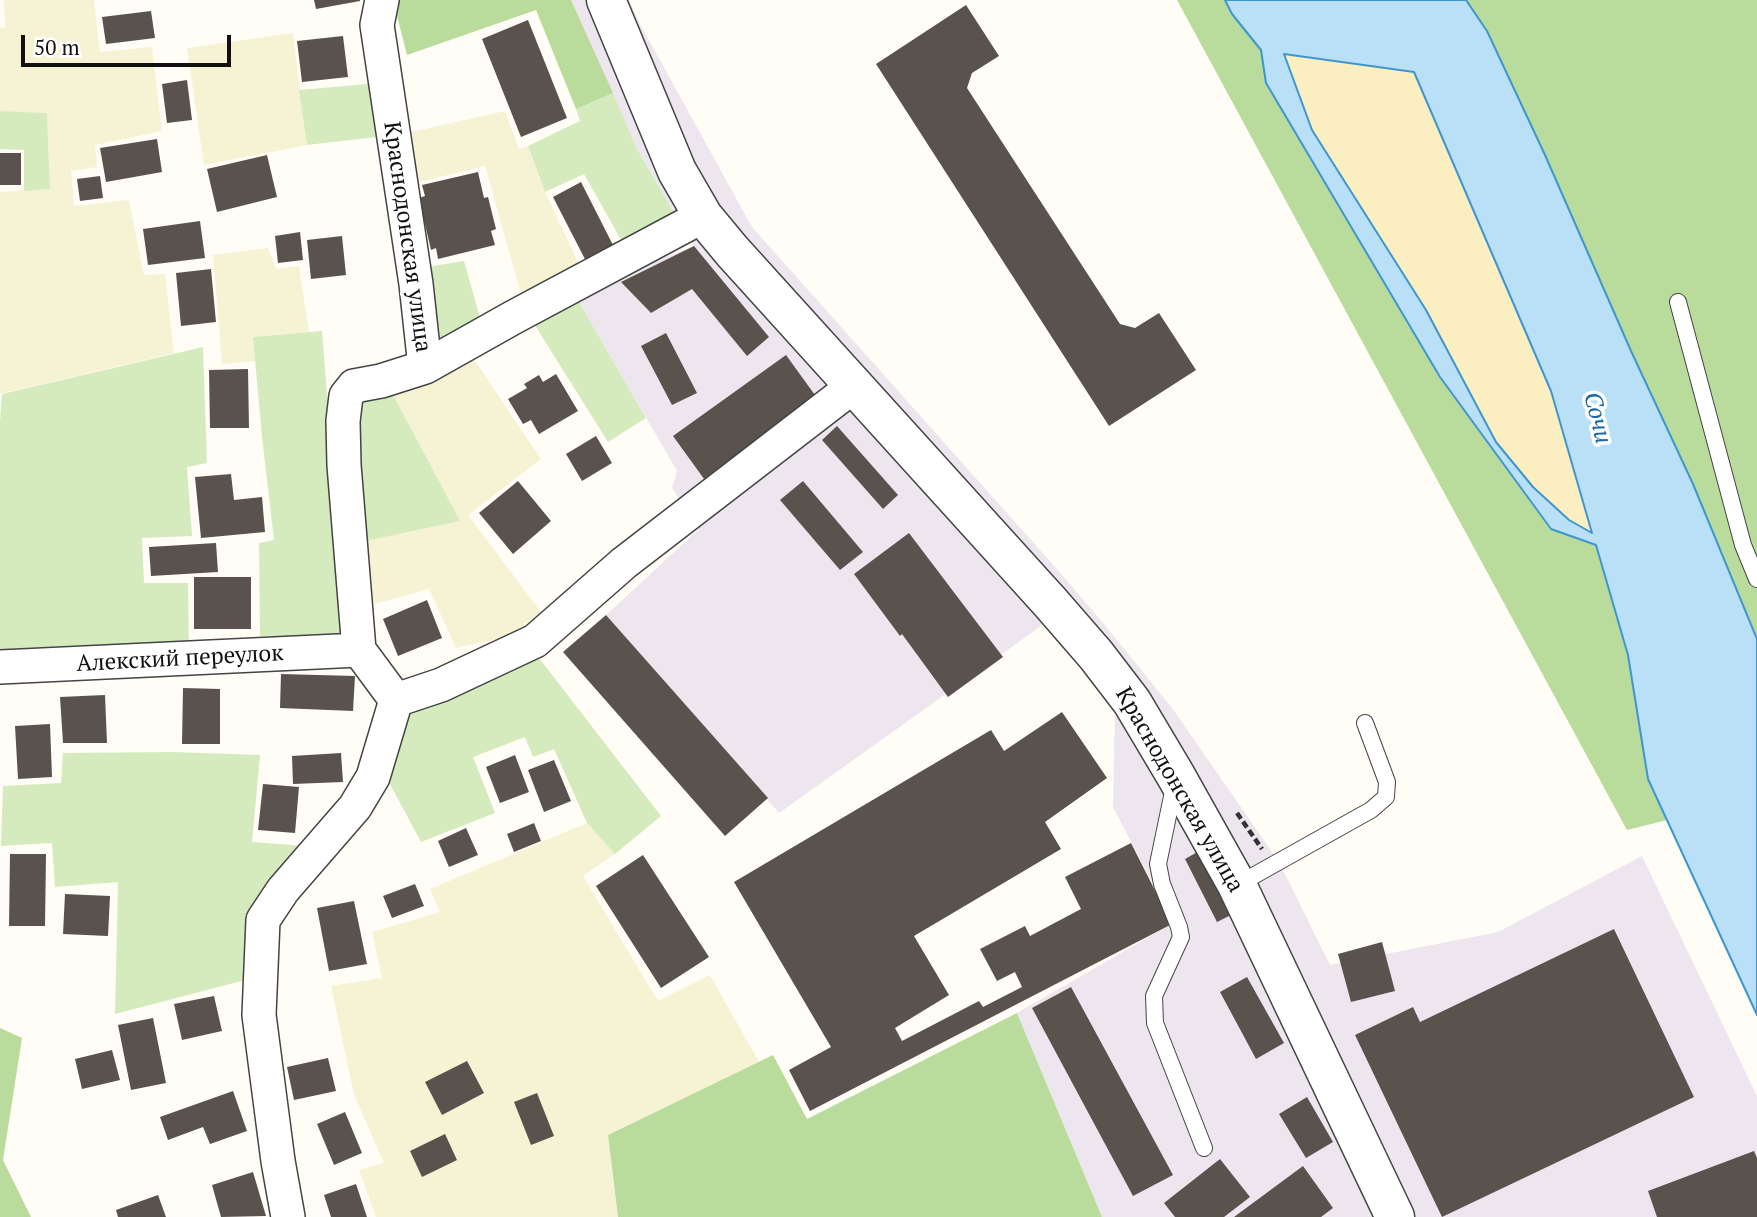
<!DOCTYPE html>
<html>
<head>
<meta charset="utf-8">
<style>
	body { margin:0 }
	#map { position:relative; width:1757px; height:1217px; overflow:hidden; background:#fffdf5; font-family:"PT Serif",serif }
	canvas { display:block }
	.scale { position:absolute; left:21px; top:35px; width:210px; height:32px; box-sizing:border-box; border:4px solid #111; border-top:0; padding-left:9px; font-size:21px; line-height:24px; white-space:nowrap; color:#111; -webkit-text-stroke:5px #fff; paint-order:stroke }
</style>
</head>
<body>
<div id="map">
<canvas width="1757" height="1217"></canvas>
<div class="scale">50 m</div>
</div>
<script>
const context = document.querySelector('canvas').getContext('2d');
context.lineJoin = 'round';
function fillPath(path, color) { context.fillStyle = color; context.fill(path, 'evenodd'); }
function trace(path, color, width, dash) { context.strokeStyle = color; context.lineWidth = width; context.lineCap = dash ? 'butt' : 'round'; context.setLineDash(dash || []); context.stroke(path); }
function drawText(font, color, halo, rows, align = 'center') {
  context.font = font + ' "PT Serif",serif'; context.lineWidth = 7; context.setLineDash([]); context.textBaseline = 'middle'; context.strokeStyle = halo; context.fillStyle = color; for (const [text, x, y, turn = 0] of rows) {
    context.save(); context.translate(x, y); context.rotate((+turn || 0) * Math.PI / 180); context.textAlign = isNaN(turn) ? turn : align; if (halo) context.strokeText(text, 0, 0); context.fillText(text, 0, 0); context.restore();
  }
}
fillPath(new Path2D(`
	M 571,0 L 629,0 L 640,24 L 752,227 L 1056,568 L 1104,624 L 1172,708 L 1279,862 L 1330,965 L 1498,932 L 1642,856 L 1757,1096 L 1757,1217 L 1102,1217 L 1017,1013 L 1173,923 L 1113,807 L 1115,709 L 1044,624 L 779,813 L 606,615 L 699,529 L 672,488 L 677,471 L 574,293 L 694,246 L 637,149 Z`), '#eee6ef');
fillPath(new Path2D(`
	M 4,0 L 94,0 L 100,52 L 152,47 L 162,131 L 95,145 L 97,167 L 71,171 L 74,206 L 129,200 L 144,275 L 165,274 L 174,353 L 0,394 L 0,192 L 50,188 L 47,113 L 0,111 L 0,28 L 5,28 Z
	M 293,33 L 307,145 L 204,165 L 187,48 Z
	M 505,111 L 519,149 L 528,146 L 545,192 L 582,270 L 523,301 L 485,166 L 407,185 L 398,135 Z
	M 268,248 L 276,269 L 299,266 L 309,332 L 254,337 L 255,361 L 222,364 L 213,255 Z
	M 467,349 L 541,459 L 468,515 L 541,612 L 507,637 L 456,648 L 429,589 L 374,604 L 361,542 L 459,521 L 390,389 Z
	M 587,823 L 615,854 L 583,876 L 658,1001 L 710,975 L 759,1062 L 608,1135 L 618,1217 L 376,1217 L 359,1170 L 384,1163 L 354,1095 L 331,986 L 382,978 L 372,932 L 440,912 L 430,889 Z`), '#f6f3d4');
fillPath(new Path2D(`
	M 379,83 L 385,136 L 307,145 L 299,90 Z
	M 613,93 L 637,149 L 675,214 L 624,245 L 584,174 L 545,192 L 528,146 L 580,121 L 576,109 Z
	M 0,111 L 47,113 L 50,189 L 24,191 L 24,150 L 0,149 Z
	M 464,261 L 479,314 L 478,328 L 431,350 L 420,268 Z
	M 574,293 L 646,418 L 608,442 L 531,319 Z
	M 322,331 L 346,637 L 260,636 L 259,543 L 274,540 L 262,437 L 253,337 Z
	M 203,347 L 207,463 L 187,467 L 192,536 L 142,538 L 144,583 L 188,583 L 189,648 L 5,654 L 0,649 L 0,422 L 2,394 Z
	M 390,389 L 460,521 L 361,542 L 349,453 L 362,396 Z
	M 536,654 L 661,816 L 615,854 L 587,823 L 554,749 L 533,757 L 525,737 L 473,757 L 495,813 L 421,842 L 384,773 L 403,705 Z
	M 173,752 L 260,755 L 252,842 L 305,846 L 253,978 L 115,1014 L 118,882 L 55,887 L 52,843 L 1,846 L 3,786 L 61,783 L 63,753 Z`), '#d5ebbd');
fillPath(new Path2D(`
	M 393,0 L 571,0 L 613,93 L 576,109 L 536,10 L 407,55 Z
	M 1177,0 L 1225,0 L 1232,14 L 1261,50 L 1266,83 L 1440,377 L 1550,529 L 1596,545 L 1628,655 L 1648,779 L 1667,820 L 1627,830 Z
	M 1466,0 L 1757,0 L 1757,639 L 1693,484 L 1631,351 L 1545,155 L 1487,31 Z
	M 1017,1013 L 1102,1217 L 618,1217 L 608,1135 L 773,1055 L 807,1119 Z
	M 0,1028 L 22,1038 L 3,1160 L 31,1217 L 0,1217 Z`), '#b9dc9c');
fillPath(new Path2D(`
	M 1284,54 L 1414,72 L 1551,391 L 1593,534 L 1569,520 L 1533,487 L 1496,442 L 1426,310 L 1312,130 Z`), '#fbeec1');
const water = new Path2D(`
	M 1225,0 L 1466,0 L 1487,31 L 1545,155 L 1631,351 L 1693,484 L 1757,639 L 1757,1015 L 1648,779 L 1628,655 L 1596,545 L 1551,529 L 1440,377 L 1266,83 L 1261,50 L 1232,14 ZM 1284,54 L 1414,72 L 1551,391 L 1592,533 L 1569,520 L 1533,487 L 1496,442 L 1426,310 L 1312,130 Z`);
fillPath(water, '#b9e0f7');
trace(water, '#3f96cf', 2);
fillPath(new Path2D(`
	M 314,0 L 360,0 L 360,1 L 316,9 Z
	M 966,5 L 999,56 L 972,73 L 967,88 L 1120,324 L 1135,328 L 1159,313 L 1196,370 L 1109,426 L 876,64 Z
	M 151,11 L 155,38 L 106,44 L 102,17 Z
	M 528,20 L 567,118 L 521,137 L 482,39 Z
	M 343,36 L 348,77 L 302,82 L 297,41 Z
	M 187,80 L 192,120 L 167,123 L 162,84 Z
	M 157,139 L 162,172 L 106,182 L 100,148 Z
	M 0,153 L 21,153 L 21,185 L 0,185 Z
	M 267,155 L 277,197 L 217,212 L 207,169 Z
	M 478,172 L 484,198 L 488,197 L 496,229 L 491,231 L 495,245 L 438,259 L 436,248 L 431,250 L 419,198 L 425,196 L 422,185 Z
	M 100,176 L 103,198 L 80,201 L 77,179 Z
	M 581,182 L 616,251 L 588,265 L 553,197 Z
	M 200,221 L 205,258 L 148,265 L 143,229 Z
	M 300,232 L 303,260 L 278,263 L 275,236 Z
	M 342,236 L 346,275 L 311,279 L 307,240 Z
	M 694,246 L 769,337 L 747,356 L 692,289 L 651,313 L 621,282 Z
	M 211,269 L 216,322 L 181,326 L 176,273 Z
	M 666,333 L 697,393 L 672,405 L 641,346 Z
	M 786,355 L 820,402 L 707,483 L 673,436 Z
	M 248,369 L 249,428 L 210,428 L 209,370 Z
	M 556,374 L 578,411 L 539,434 L 531,420 L 523,424 L 508,399 L 527,388 L 524,384 L 539,375 L 543,382 Z
	M 837,426 L 898,495 L 883,509 L 822,440 Z
	M 596,436 L 612,463 L 582,481 L 566,454 Z
	M 231,474 L 234,500 L 262,497 L 265,532 L 201,538 L 195,477 Z
	M 518,481 L 551,521 L 513,554 L 479,513 Z
	M 803,481 L 863,552 L 840,570 L 780,500 Z
	M 909,533 L 1003,657 L 948,697 L 902,634 L 900,636 L 854,574 Z
	M 216,543 L 218,572 L 151,576 L 149,547 Z
	M 194,577 L 251,577 L 251,629 L 194,629 Z
	M 427,600 L 442,638 L 398,656 L 383,619 Z
	M 606,615 L 768,798 L 725,836 L 563,652 Z
	M 281,674 L 355,676 L 353,711 L 280,708 Z
	M 183,688 L 220,689 L 220,744 L 182,744 Z
	M 105,695 L 107,743 L 63,743 L 60,697 Z
	M 1062,712 L 1107,778 L 1045,822 L 1061,849 L 914,936 L 949,995 L 895,1028 L 902,1041 L 979,1001 L 983,1007 L 1022,987 L 1015,972 L 997,981 L 980,949 L 1025,926 L 1030,936 L 1081,909 L 1065,877 L 1131,843 L 1172,924 L 810,1111 L 789,1070 L 831,1047 L 734,882 L 991,730 L 1004,751 Z
	M 50,724 L 52,777 L 18,779 L 15,726 Z
	M 341,753 L 343,782 L 293,784 L 292,756 Z
	M 515,755 L 529,792 L 500,803 L 486,767 Z
	M 554,760 L 571,801 L 544,812 L 528,770 Z
	M 263,784 L 299,787 L 295,833 L 258,830 Z
	M 534,823 L 541,841 L 514,852 L 507,834 Z
	M 466,828 L 478,855 L 449,867 L 438,841 Z
	M 1208,846 L 1241,910 L 1217,922 L 1185,859 Z
	M 10,854 L 46,854 L 45,926 L 9,926 Z
	M 643,855 L 709,957 L 661,988 L 596,886 Z
	M 415,884 L 424,906 L 392,918 L 383,896 Z
	M 65,894 L 110,896 L 108,936 L 63,934 Z
	M 354,901 L 367,964 L 329,971 L 317,908 Z
	M 1614,929 L 1694,1097 L 1442,1217 L 1355,1035 L 1413,1007 L 1420,1022 Z
	M 1382,942 L 1395,991 L 1351,1002 L 1338,954 Z
	M 1247,977 L 1284,1043 L 1256,1059 L 1220,992 Z
	M 1071,987 L 1173,1175 L 1133,1196 L 1032,1008 Z
	M 214,996 L 222,1031 L 182,1040 L 174,1004 Z
	M 153,1018 L 166,1083 L 131,1090 L 118,1025 Z
	M 112,1050 L 120,1080 L 82,1089 L 75,1059 Z
	M 328,1058 L 336,1091 L 294,1100 L 287,1067 Z
	M 467,1061 L 484,1093 L 442,1115 L 425,1082 Z
	M 233,1091 L 247,1131 L 210,1144 L 203,1127 L 168,1140 L 160,1117 Z
	M 537,1093 L 554,1136 L 531,1145 L 514,1102 Z
	M 1307,1097 L 1333,1142 L 1306,1158 L 1279,1114 Z
	M 345,1112 L 362,1153 L 334,1165 L 317,1124 Z
	M 445,1134 L 457,1160 L 422,1177 L 410,1151 Z
	M 1754,1151 L 1757,1158 L 1757,1217 L 1657,1217 L 1648,1191 Z
	M 1220,1159 L 1250,1197 L 1224,1217 L 1175,1217 L 1164,1203 Z
	M 1303,1166 L 1333,1208 L 1321,1217 L 1234,1217 Z
	M 253,1172 L 266,1216 L 221,1217 L 212,1185 Z
	M 356,1184 L 367,1217 L 331,1217 L 324,1195 Z
	M 158,1195 L 166,1217 L 118,1217 L 116,1210 Z`), '#5a524d');
const service = new Path2D(`
	M 1678,302 L 1743,545 L 1757,579
	M 1174,787 L 1158,864 L 1162,884 L 1179,927 L 1181,937 L 1154,996 L 1155,1023 L 1204,1148
	M 1237,885 L 1371,810 L 1386,797 L 1387,782 L 1365,723`);
const minor = new Path2D(`
	M 425,367 L 514,317 L 703,216
	M 0,667 L 359,650
	M 396,700 L 441,685 L 535,641 L 624,563 L 855,385
	M 288,1217 L 278,1161 L 259,1015 L 263,920 L 283,890 L 355,807 L 373,777 L 396,700 L 359,650 L 344,465 L 343,421 L 346,396 L 354,386 L 381,381 L 425,367 L 416,284 L 377,25 L 382,0`);
const tertiary = new Path2D(`
	M 606,0 L 677,171 L 703,216 L 732,251 L 1050,602 L 1096,655 L 1132,702 L 1176,776 L 1237,885 L 1395,1217`);
trace(service, '#444', 18);
trace(minor, '#444', 36);
trace(tertiary, '#444', 41);
trace(new Path2D(`
	M 1237,813 L 1262,849`), '#333', 4.5, [7, 3.5]);
trace(service, '#fff', 16);
trace(minor, '#fff', 33);
trace(tertiary, '#fff', 38);
drawText('23px', '#111', '#fff', [
	["Краснодонская улица",407,237,82],
	["Алекский переулок",180,659,-3],
	["Краснодонская улица",1179,790,60]
]);
drawText('italic 24px', '#1768a6', '#fff', [
	["Сочи",1597,418,76]
]);
</script>
</body>
</html>
